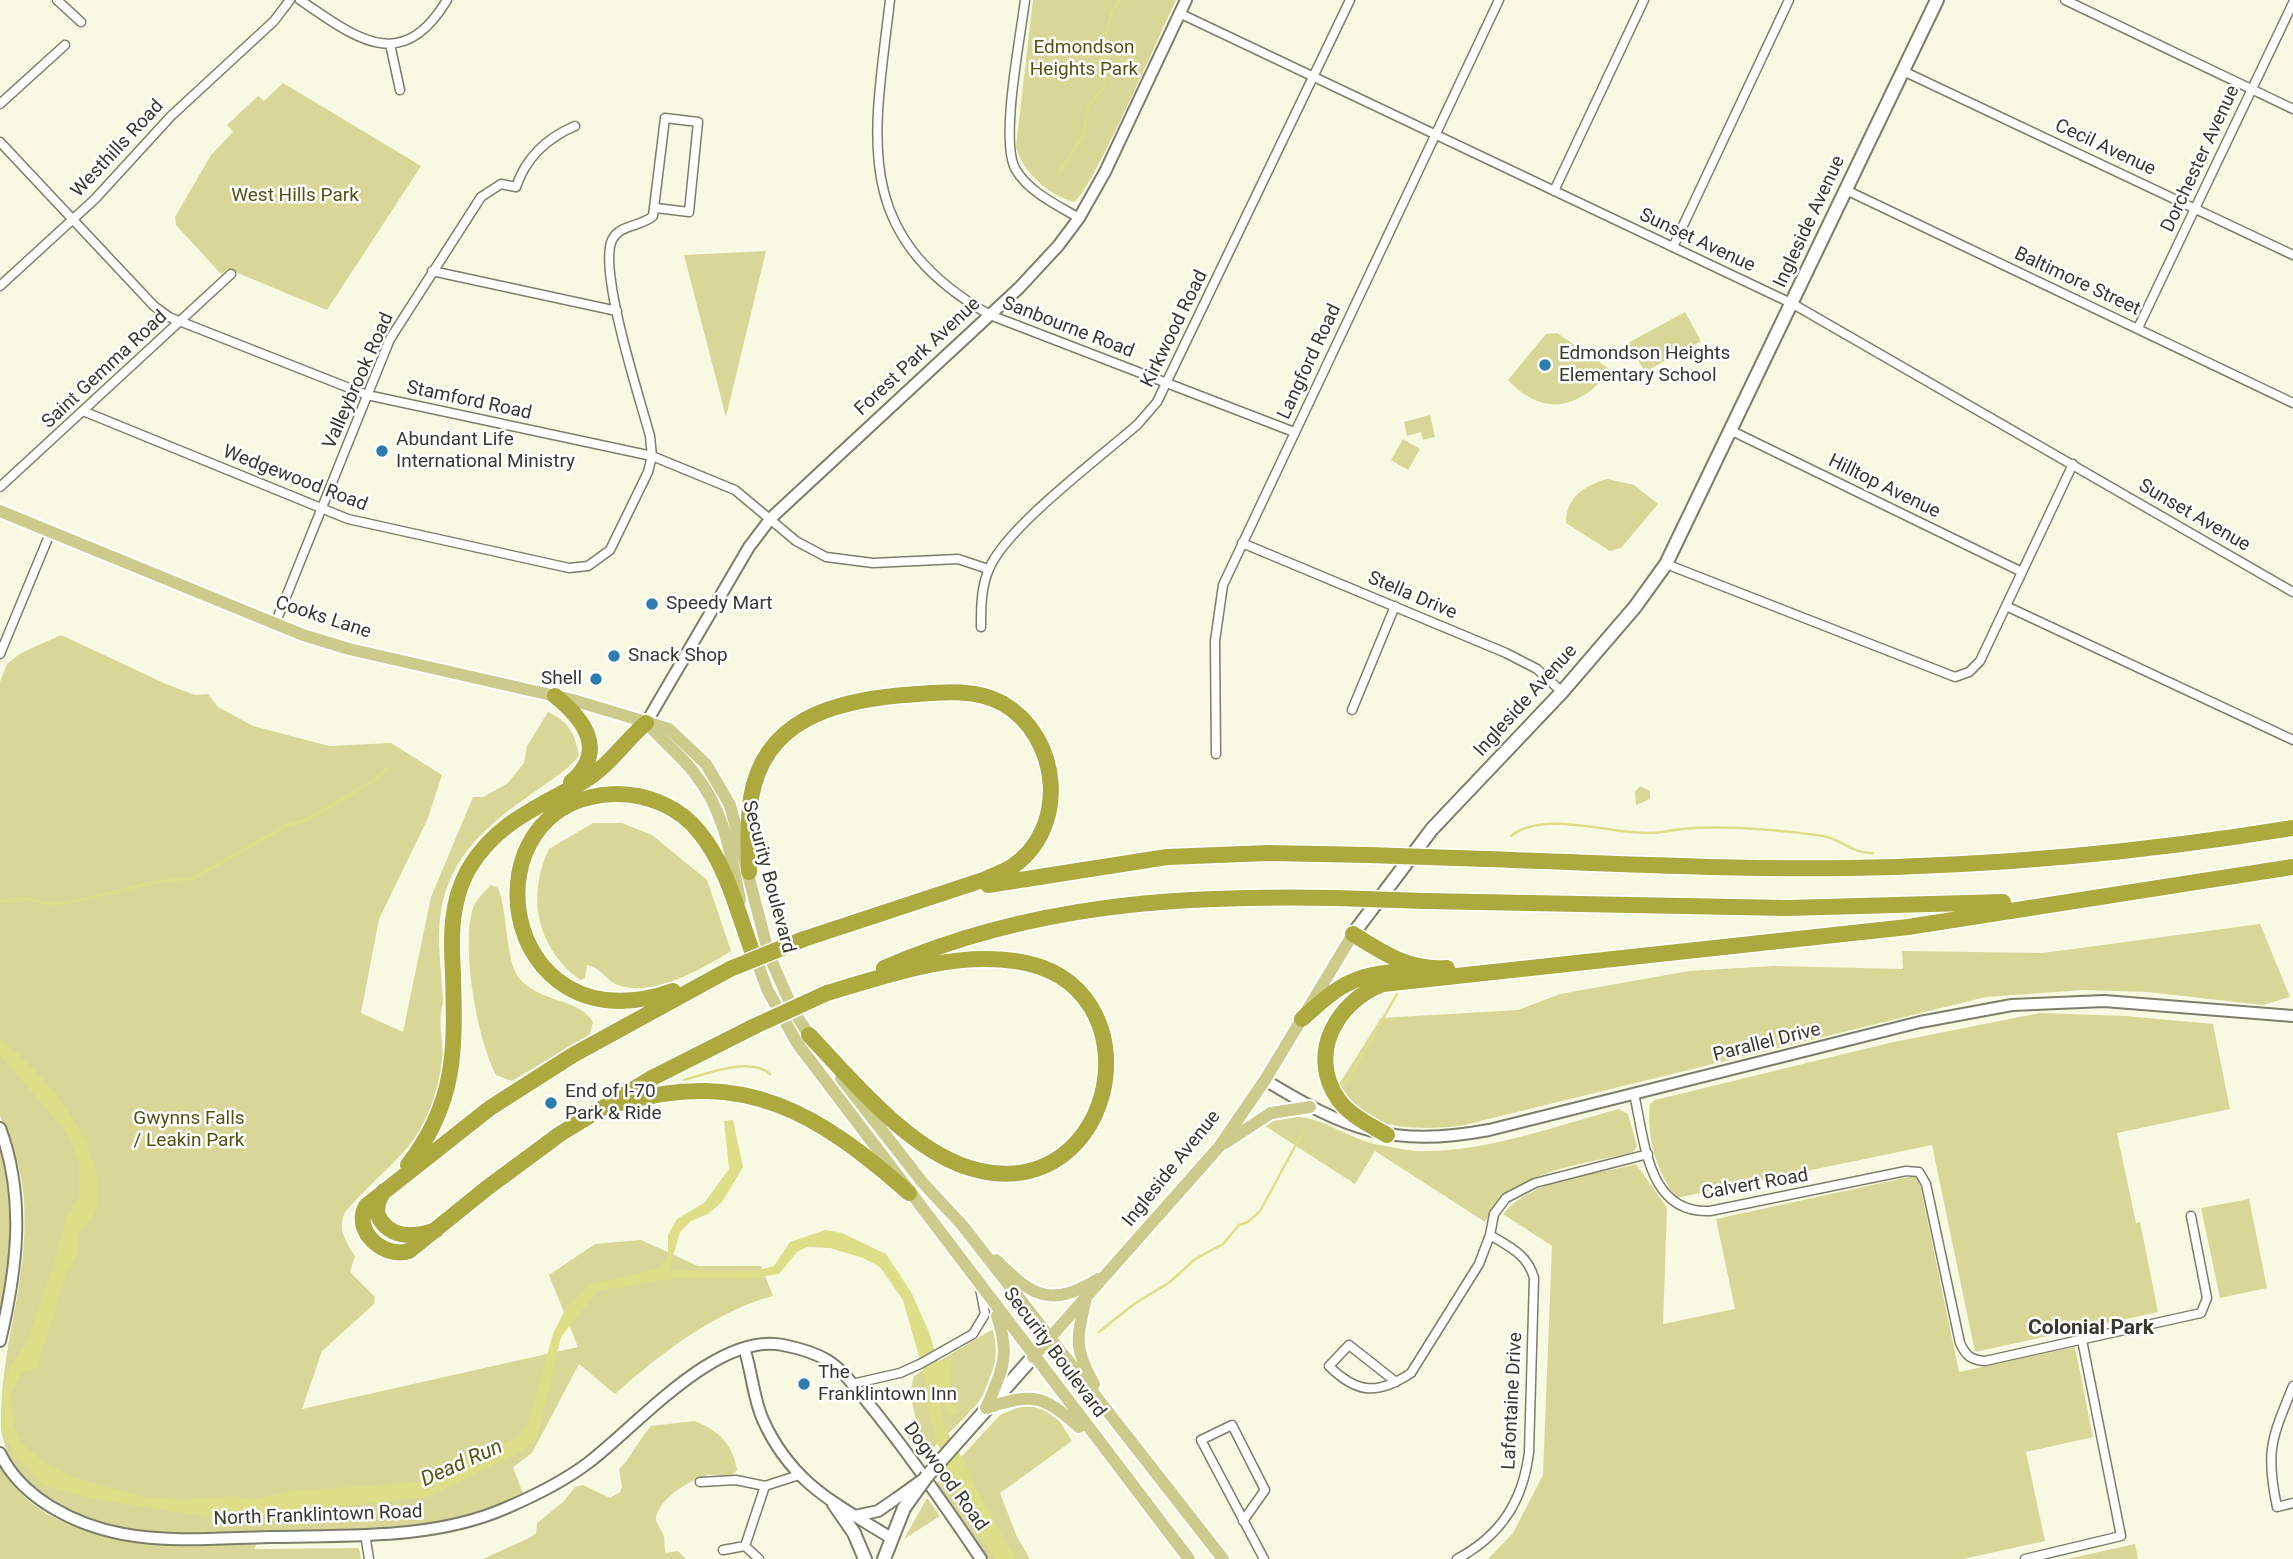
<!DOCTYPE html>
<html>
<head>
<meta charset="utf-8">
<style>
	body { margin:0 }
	canvas { display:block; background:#f8f9e2 }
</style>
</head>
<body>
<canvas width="2293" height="1559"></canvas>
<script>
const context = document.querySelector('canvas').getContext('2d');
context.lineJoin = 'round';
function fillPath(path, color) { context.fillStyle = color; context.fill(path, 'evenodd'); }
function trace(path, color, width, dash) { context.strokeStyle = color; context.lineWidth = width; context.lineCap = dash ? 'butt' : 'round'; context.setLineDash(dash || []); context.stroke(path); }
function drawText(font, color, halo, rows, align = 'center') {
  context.font = font + ' Roboto,sans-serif'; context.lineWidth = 5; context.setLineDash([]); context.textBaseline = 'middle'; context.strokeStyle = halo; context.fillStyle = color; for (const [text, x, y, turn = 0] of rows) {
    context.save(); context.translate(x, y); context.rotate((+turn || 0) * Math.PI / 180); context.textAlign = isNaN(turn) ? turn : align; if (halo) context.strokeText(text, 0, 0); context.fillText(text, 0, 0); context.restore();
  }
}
fillPath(new Path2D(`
	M 1033,0 L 1176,0 C 1163,27 1090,195 1074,202 C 1048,194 1023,173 1016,147 Z
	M 283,83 L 421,166 L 327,310 L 228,269 L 221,274 L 176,225 L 175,217 L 211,155 L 233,132 L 227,125 L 258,96 L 264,101 Z
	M 766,251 L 726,417 L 684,255 Z
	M 1685,312 L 1701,341 L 1645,372 L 1628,343 Z
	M 1557,333 L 1611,370 C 1580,408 1545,419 1508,380 L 1546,334 Z
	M 1430,415 L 1435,437 L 1423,440 L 1421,432 L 1407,436 L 1404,422 Z
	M 1403,439 L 1420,449 L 1408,470 L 1391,460 Z
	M 1607,479 L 1634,485 L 1658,504 L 1621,548 L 1610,551 L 1566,523 C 1566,497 1584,486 1607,479 Z
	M 61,635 L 166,684 L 195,695 L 208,694 L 218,707 L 253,726 L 329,746 L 391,743 L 442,775 L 428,818 L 379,919 L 361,1013 L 403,1032 L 431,897 L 473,797 L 483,797 L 507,784 L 524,763 L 527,746 L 548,712 C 569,722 575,733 579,756 L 569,767 C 515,808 454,837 441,911 C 436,940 442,974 443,1003 C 436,1026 447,1053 442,1078 C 430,1141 383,1168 345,1212 C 337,1229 346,1242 355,1256 L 350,1272 L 375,1297 L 374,1304 L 322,1351 L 302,1409 L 578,1347 L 549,1275 L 595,1244 L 641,1240 L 698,1266 L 761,1266 L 773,1296 C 716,1311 662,1352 615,1394 L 579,1364 L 532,1453 L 513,1467 L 523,1494 C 439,1538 335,1531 242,1532 C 204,1533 164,1537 125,1530 C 90,1523 33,1495 13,1464 C 7,1455 3,1440 1,1429 C 0,1388 8,1343 16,1303 C 24,1260 30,1204 17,1161 C 13,1146 6,1131 0,1116 L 0,682 L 7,664 L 21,653 Z
	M 1640,786 L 1650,791 L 1650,799 L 1636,805 L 1635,792 Z
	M 593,823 L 622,823 L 652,835 L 707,880 L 731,951 C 703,968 653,998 618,985 C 605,980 602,968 587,965 L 585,978 L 580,980 C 537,948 526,897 549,849 Z
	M 491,885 L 498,888 C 508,911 505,961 519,978 C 538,1002 581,999 593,1022 L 590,1034 L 512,1081 L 496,1075 C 477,1038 462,951 472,911 C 475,900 483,893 491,885 Z
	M 2260,924 L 2290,997 L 2263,1005 L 2148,992 L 2084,990 L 1986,997 L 1460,1126 C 1416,1130 1361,1132 1338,1086 L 1381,1018 L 1518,1010 L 1560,994 L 1689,971 L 1774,966 L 1903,969 L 1902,951 L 2043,953 Z
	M 2040,1013 L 2126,1016 L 2213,1024 L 2230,1109 L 2117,1133 L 2136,1223 L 2140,1222 L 2158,1312 L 1975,1352 L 1932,1145 L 1676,1198 C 1657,1171 1646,1137 1650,1104 L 1655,1100 L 1889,1043 Z
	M 1619,1109 L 1628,1114 L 1637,1146 L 1633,1152 C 1580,1166 1512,1169 1485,1222 L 1375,1151 L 1355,1184 L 1265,1126 C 1303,1099 1340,1138 1379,1145 C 1394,1147 1411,1152 1427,1151 C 1489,1151 1559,1125 1619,1109 Z
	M 0,1142 C 20,1201 12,1262 0,1322 Z
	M 1636,1164 L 1667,1208 L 1663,1324 L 1735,1309 L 1716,1219 L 1918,1175 L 1959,1372 L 2075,1347 L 2093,1437 L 2026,1452 L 2045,1541 L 1963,1559 L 1488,1559 L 1513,1533 L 1543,1475 L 1552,1246 L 1503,1214 C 1533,1178 1592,1176 1636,1164 Z
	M 2249,1199 L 2267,1288 L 2220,1298 L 2201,1208 Z
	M 995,1328 C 997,1343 1001,1357 996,1371 C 989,1400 944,1436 923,1458 L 903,1430 L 916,1421 L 910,1393 L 914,1376 Z
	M 1030,1403 L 1053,1411 L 1072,1441 L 1000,1493 L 1017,1537 L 1030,1559 L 987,1559 L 936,1484 L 1000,1415 Z
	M 694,1421 C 717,1429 733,1444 737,1470 L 731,1476 C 724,1476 715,1474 708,1475 C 690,1479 655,1501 656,1521 L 664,1536 L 665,1553 L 678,1551 L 686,1559 L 483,1559 L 531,1537 L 536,1533 L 537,1523 L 563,1502 L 575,1487 L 583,1485 L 610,1498 L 620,1492 L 622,1487 L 619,1469 C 631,1458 639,1439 651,1426 Z
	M 0,1465 C 44,1551 175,1544 256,1544 L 255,1549 L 359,1548 L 361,1559 L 0,1559 Z
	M 927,1498 L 940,1516 L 904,1539 Z
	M 2135,1544 L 2138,1559 L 2067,1559 Z`), '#d8d798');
fillPath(new Path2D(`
	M 0,1040 C 42,1069 112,1152 96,1210 C 93,1219 83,1228 77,1236 L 77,1254 L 68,1269 L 36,1369 L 22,1372 L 11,1394 L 13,1424 L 22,1443 L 42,1461 L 74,1478 L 144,1497 L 183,1500 L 234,1496 L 248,1500 L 294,1491 L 422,1482 L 514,1439 L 523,1431 L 529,1421 L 553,1334 L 566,1308 L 588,1285 L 659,1269 L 668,1255 L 668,1235 L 677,1219 L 704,1203 L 729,1169 L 724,1121 L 733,1120 L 743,1167 L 722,1202 L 708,1214 L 691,1221 L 680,1232 L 669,1270 L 755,1271 L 774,1266 L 790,1242 L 825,1230 L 842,1233 L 886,1254 L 911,1292 L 929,1332 L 938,1362 L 949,1359 L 951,1362 L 949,1396 L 958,1412 L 950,1417 L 940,1395 C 938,1428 960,1450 973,1478 L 957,1485 L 936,1440 L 925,1397 L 926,1381 L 903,1300 L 880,1267 L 863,1258 L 830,1248 L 807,1247 L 797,1252 L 779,1274 L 748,1279 L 675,1278 L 598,1291 L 561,1337 L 537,1438 L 520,1452 L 428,1497 L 216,1518 L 89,1498 L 44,1485 L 16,1457 L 2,1430 L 3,1389 L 11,1366 L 27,1341 L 52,1270 L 67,1216 L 79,1197 L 79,1162 L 66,1132 L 0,1055 Z`), '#dfde88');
trace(new Path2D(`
	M 1059,173 L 1083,136 L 1088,106 L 1105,85 C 1105,59 1102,20 1120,0
	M 1511,836 C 1543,809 1613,835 1652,833 C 1667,832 1681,828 1695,828 C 1737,826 1782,830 1823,836 C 1842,839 1852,854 1873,853
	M 0,901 L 30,899 L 47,904 L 72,902 L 156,882 L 194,878 L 285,826 L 307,820 L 371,782 L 387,769
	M 684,1080 C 707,1074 749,1056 770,1074
	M 1346,1083 L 1397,994
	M 1099,1332 L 1134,1304 L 1170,1282 L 1195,1259 L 1223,1244 L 1239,1225 L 1248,1222 L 1260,1211 L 1304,1130`), '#dfde88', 2.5);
trace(new Path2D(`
	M 952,1464 L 1005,1559`), '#dfde88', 18);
const minor = new Path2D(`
	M 57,0 L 81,22
	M 300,0 C 354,36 401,77 447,0
	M 890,0 C 874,138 849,234 990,315 L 1294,432
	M 1025,0 C 1021,35 999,143 1016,170 C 1029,192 1057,205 1079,218
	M 2065,0 L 2293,109
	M 1179,13 L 1793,304 L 2293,592
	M 390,44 L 400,90
	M 1903,71 L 2293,255
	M 0,104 L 65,45
	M 0,142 L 154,306 L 169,317 L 367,395 L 652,456 L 735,490 L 796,541 L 826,557 L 873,563 L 958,559 L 988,569
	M 1846,190 L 2293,403
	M 1554,191 L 1644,0
	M 1673,247 L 1789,0
	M 432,271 L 617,311
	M 0,286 L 95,199 L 171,116 L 274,21 L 290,0
	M 2138,328 L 2293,3
	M 83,411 L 348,519 L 569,568 L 588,566 L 610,550 L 648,472 L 652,456 L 650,436 C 640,399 598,271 612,240 C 620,224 641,227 653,216 L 665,118 L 698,122 L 689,212 L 656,208
	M 1732,431 L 2022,572
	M 0,487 L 231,274
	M 1242,543 L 1506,653 L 1537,669 L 1562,692
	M 1666,564 L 1955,677 L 1969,672 L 1980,661 L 2073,464
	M 2006,606 L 2293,740
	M 275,624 L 390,339 L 481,197 L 501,184 L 516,187 C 526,157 547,138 575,126
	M 981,627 C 981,608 981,587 989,569 C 1006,527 1101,457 1138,424 L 1157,402 L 1350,0
	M 0,654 L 51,531
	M 1352,710 L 1395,606
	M 1216,754 L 1215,641 L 1223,585 L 1499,0
	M 1634,1094 C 1645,1141 1647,1214 1710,1211 L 1906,1171 L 1919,1172 L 1926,1184 L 1960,1343 C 1966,1356 1971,1360 1985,1361 L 2201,1313 L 2207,1298 L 2191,1216
	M 1396,1382 L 1349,1345 L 1329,1366 C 1357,1394 1378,1395 1411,1373 L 1479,1264 L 1490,1235 L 1494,1214 L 1506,1198 L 1535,1183 L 1648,1154
	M 852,1384 L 900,1373 L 920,1364 L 973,1334 L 985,1314 L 980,1288
	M 2293,1386 C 2272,1438 2265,1450 2277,1507 L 2293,1503
	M 700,1482 L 736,1480 L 765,1486 L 799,1475
	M 1243,1521 L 1265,1490 L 1232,1425 L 1201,1440 L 1264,1559
	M 365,1534 L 369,1559
	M 745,1546 L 765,1486
	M 723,1550 L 745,1546 L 759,1559
	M 1457,1559 C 1500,1536 1523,1502 1529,1452 L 1534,1278 C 1528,1255 1510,1247 1490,1235
	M 2025,1559 L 2121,1536 L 2082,1340`);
const tertiary = new Path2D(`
	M 646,723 L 749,547 L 771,518 L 1019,288 L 1058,246 L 1079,218 L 1105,172 L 1186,0
	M 1265,1080 C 1347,1130 1391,1148 1489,1130 L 1920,1022 L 2012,1005 L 2104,1001 L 2293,1016
	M 0,1128 C 26,1198 17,1269 0,1341
	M 744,1348 C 752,1371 753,1398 763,1420 C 792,1484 835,1503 891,1538
	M 0,1453 C 21,1498 75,1525 123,1534 C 170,1543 221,1538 269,1537 C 347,1535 433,1540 506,1508 C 534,1496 564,1481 588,1463 C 637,1426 717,1331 783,1345 C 798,1348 815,1353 827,1360 C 842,1369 853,1385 864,1398 C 906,1449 944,1504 981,1559
	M 855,1516 L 878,1511 L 897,1498`);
const secondary = new Path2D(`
	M 1353,934 L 1432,829 L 1562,692 L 1635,607 L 1666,564 L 1937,0
	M 927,1476 L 1033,1357
	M 834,1504 L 854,1533 L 865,1559
	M 884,1559 L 904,1508`);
const primary = new Path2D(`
	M 0,511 L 303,635 L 349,649 L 573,700 L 669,729 L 706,764 L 730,805 L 769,955 L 794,1012 L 813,1041
	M 647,723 C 662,741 681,755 695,774 C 724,810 731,855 740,900
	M 753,951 L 767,989 L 797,1043 L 1189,1559
	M 841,1078 L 923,1183 L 962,1225 L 1223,1559
	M 1225,1143 L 1271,1113 L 1310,1107
	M 996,1260 C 1033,1297 1051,1308 1098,1279
	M 1086,1298 C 1077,1339 1073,1346 1094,1384
	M 1033,1357 L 1219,1147 L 1265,1080 L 1353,934
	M 986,1408 C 1033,1393 1042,1394 1079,1427
	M 986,1408 C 1002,1371 1011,1356 997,1316`);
const motorway = new Path2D(`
	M 555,696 C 584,719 608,751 571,782
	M 1456,858 C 1587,862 1718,870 1849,868 C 1998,866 2146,852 2293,828
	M 749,872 C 749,848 747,822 751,798 C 764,719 835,701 903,695 C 936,693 972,687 1002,703 C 1061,736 1070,830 1010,868 C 1003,872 994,875 986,879 L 804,939
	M 988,885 L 1167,857 L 1269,853 L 1368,855
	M 1425,901 L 1787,908 L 2003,902
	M 1353,934 C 1383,953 1410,971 1447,968
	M 884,968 C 1031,904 1178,895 1335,898
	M 730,969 L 573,1055 L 490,1108 L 366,1206 C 352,1232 385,1259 409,1251 L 487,1188 L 560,1134 L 650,1079 L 755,1026
	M 673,991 C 494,1053 462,797 616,794 C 648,794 680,807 700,833 C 728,867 739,918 755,959
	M 1302,1019 C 1345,979 1357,974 1417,970
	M 809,1035 C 854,1082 913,1155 977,1170 C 1118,1205 1162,981 1015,961 C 951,952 888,975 827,993
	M 621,1103 C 746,1068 818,1113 909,1193
	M 1387,1135 C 1370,1125 1350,1116 1338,1099 C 1307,1054 1337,1001 1383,984 L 1908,927 L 2293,867
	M 408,1165 C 457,1102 455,1049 453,974 C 451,938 450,903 468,870 C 496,822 539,807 584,781 C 609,766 625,741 646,723
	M 384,1191 L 378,1202 L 377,1213 C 387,1239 414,1238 436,1230`);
trace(minor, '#7d7e69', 11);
trace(tertiary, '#7d7e69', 14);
trace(secondary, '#7d7e69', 16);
trace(primary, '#fff', 16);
trace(motorway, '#fff', 19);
trace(minor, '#fff', 8);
trace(tertiary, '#fff', 10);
trace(secondary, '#fff', 12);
trace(primary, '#cdcb8c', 12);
trace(motorway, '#aca93f', 16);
const tertiaryBridge = new Path2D(`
	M 897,1498 L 922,1480`);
const secondaryBridge = new Path2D(`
	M 904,1508 L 927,1476`);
const motorwayBridge = new Path2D(`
	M 1368,855 L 1456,858
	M 1335,898 L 1425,901
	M 730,969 L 804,939
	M 755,1026 L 827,993`);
trace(tertiaryBridge, '#7d7e69', 14, []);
trace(secondaryBridge, '#7d7e69', 16, []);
trace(motorwayBridge, '#fff', 19, []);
trace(tertiaryBridge, '#fff', 10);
trace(secondaryBridge, '#fff', 12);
trace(motorwayBridge, '#aca93f', 16);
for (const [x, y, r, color] of [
	[1545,365,7,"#2e7cae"],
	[382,451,7,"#2e7cae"],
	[652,604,7,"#2e7cae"],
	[614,656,7,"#2e7cae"],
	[596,679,7,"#2e7cae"],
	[551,1103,7,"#2e7cae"],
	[804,1384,7,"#2e7cae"]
]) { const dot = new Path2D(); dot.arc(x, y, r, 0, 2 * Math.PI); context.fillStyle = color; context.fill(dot); trace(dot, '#fff', 2.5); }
drawText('19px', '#545212', '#fff', [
	["Edmondson",1084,48],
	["Heights Park",1084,70],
	["West Hills Park",295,196],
	["Gwynns Falls",189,1119],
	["/ Leakin Park",189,1141]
]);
drawText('19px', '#38382f', '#fff', [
	["Cecil Avenue",2105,148,25],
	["Westhills Road",118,149,-47],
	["Dorchester Avenue",2201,159,-65],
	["Ingleside Avenue",1810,222,-65],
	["Sunset Avenue",1697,241,25],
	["Baltimore Street",2077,282,25],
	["Sanbourne Road",1068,328,21],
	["Kirkwood Road",1175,329,-64],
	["Forest Park Avenue",918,357,-43],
	["Langford Road",1310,362,-65],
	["Saint Gemma Road",105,370,-43],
	["Valleybrook Road",359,381,-66],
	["Stamford Road",469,401,12],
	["Wedgewood Road",295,479,21],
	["Hilltop Avenue",1884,487,26],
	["Sunset Avenue",2194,516,30],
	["Stella Drive",1412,596,23],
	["Cooks Lane",323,618,18],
	["Ingleside Avenue",1526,701,-48],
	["Security Boulevard",768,877,75],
	["Parallel Drive",1767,1043,-14],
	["Ingleside Avenue",1172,1169,-51],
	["Calvert Road",1755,1185,-10],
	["Security Boulevard",1054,1353,53],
	["Lafontaine Drive",1513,1401,-87],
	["Dogwood Road",945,1477,54],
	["North Franklintown Road",318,1516,-2]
]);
drawText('19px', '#38382f', '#fff', [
	["Edmondson Heights",1559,354],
	["Elementary School",1559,376],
	["Abundant Life",396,440],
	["International Ministry",396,462],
	["Speedy Mart",666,604],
	["Snack Shop",628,656],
	["Shell",582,679,"right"],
	["End of I-70",565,1092],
	["Park & Ride",565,1114],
	["The",818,1373],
	["Franklintown Inn",818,1395]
], 'left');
drawText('bold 21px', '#38382f', '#fff', [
	["Colonial Park",2091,1329]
]);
drawText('italic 21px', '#565414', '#fff', [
	["Dead Run",462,1464,-24]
]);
</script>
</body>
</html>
